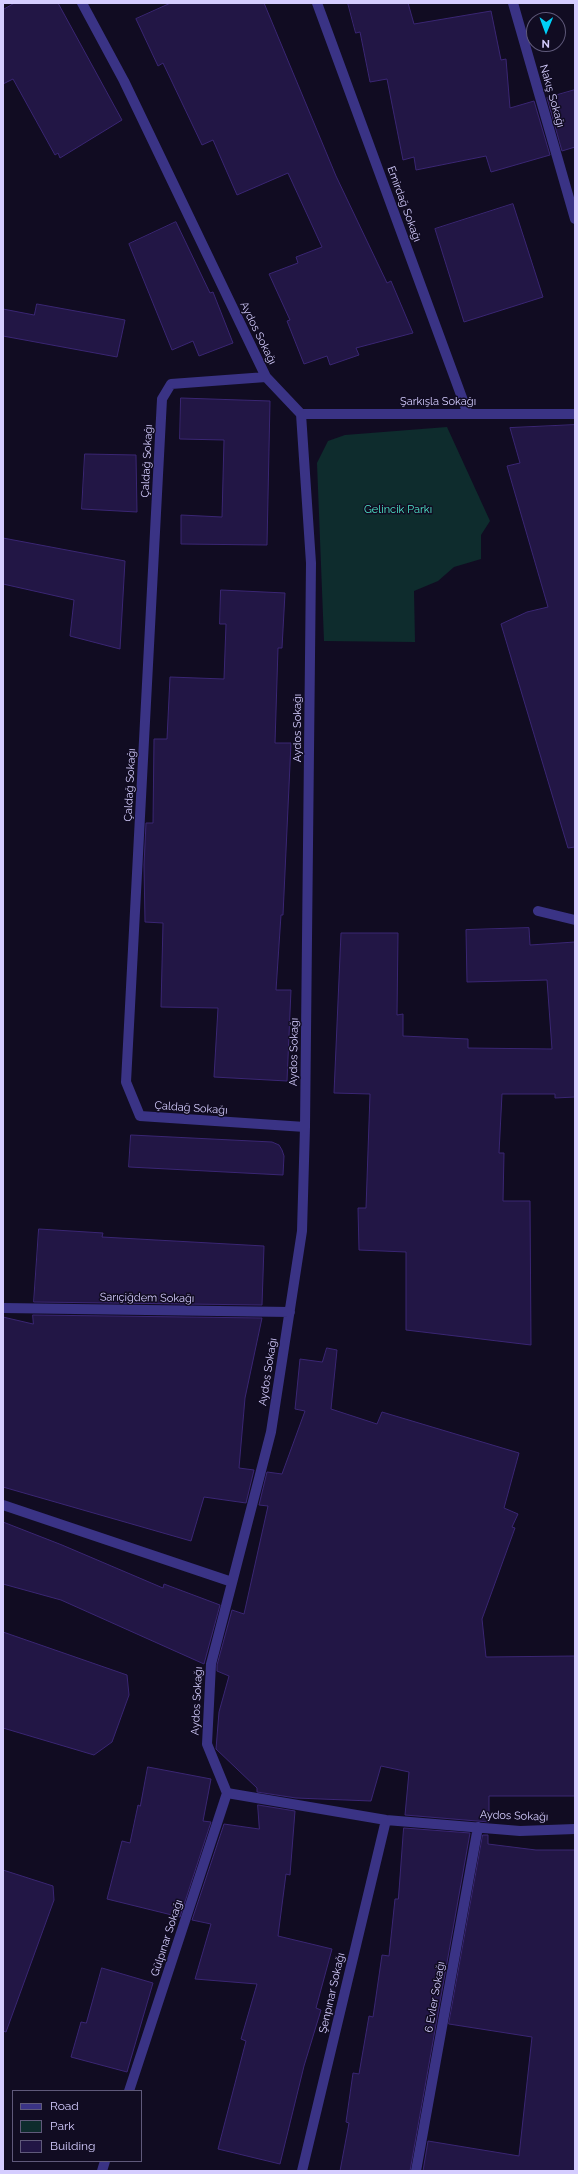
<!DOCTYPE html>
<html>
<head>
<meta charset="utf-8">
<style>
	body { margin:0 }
	#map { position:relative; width:578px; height:2174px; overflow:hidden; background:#110c22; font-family:Raleway,sans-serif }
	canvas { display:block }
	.frame { position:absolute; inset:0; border:4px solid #d5cdff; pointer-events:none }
	.legend { position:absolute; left:12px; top:2090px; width:130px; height:72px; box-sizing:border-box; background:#110c22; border:1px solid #5f597a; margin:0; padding:5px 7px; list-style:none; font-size:12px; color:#d5cdff }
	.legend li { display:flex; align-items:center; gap:8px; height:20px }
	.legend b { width:20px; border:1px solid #5f597a }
	.north { position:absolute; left:526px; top:12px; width:40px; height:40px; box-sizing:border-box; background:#110c22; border:1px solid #5f597a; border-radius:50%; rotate:181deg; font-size:11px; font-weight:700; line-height:16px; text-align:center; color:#d5cdff }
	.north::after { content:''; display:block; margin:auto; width:14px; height:18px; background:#00d1f8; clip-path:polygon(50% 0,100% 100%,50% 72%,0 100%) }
</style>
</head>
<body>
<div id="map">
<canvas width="578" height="2174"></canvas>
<div class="frame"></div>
<ul class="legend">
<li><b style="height:5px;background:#3a3385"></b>Road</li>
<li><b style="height:11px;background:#0e2c2d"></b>Park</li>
<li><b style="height:11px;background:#221645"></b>Building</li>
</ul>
<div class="north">N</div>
</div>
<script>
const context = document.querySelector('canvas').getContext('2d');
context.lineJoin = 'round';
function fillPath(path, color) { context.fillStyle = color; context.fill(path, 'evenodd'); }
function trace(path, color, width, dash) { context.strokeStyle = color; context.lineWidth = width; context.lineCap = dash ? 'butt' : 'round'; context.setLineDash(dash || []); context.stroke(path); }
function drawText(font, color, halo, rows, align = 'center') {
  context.font = font + ' Raleway,sans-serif'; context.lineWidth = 3; context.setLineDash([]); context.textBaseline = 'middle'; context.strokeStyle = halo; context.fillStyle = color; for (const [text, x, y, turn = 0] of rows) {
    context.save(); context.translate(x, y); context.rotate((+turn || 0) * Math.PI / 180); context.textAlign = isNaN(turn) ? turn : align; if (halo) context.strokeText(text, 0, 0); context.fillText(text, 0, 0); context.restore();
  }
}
fillPath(new Path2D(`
	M 447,427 L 490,521 L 481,535 L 481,559 L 454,567 L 438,581 L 414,591 L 415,642 L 324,641 L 317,463 L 328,441 L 345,435 Z`), '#0e2c2d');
const building = new Path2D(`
	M 15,3 L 58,3 L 122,120 L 60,158 L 58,153 L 55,155 L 13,79 L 3,84 L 3,10 Z
	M 171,3 L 264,3 L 336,176 L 387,283 L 391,281 L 413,333 L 356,348 L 359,355 L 330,365 L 327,356 L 304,364 L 287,321 L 290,320 L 269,274 L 298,263 L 296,257 L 322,247 L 288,173 L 237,195 L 213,140 L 202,145 L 163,63 L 158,66 L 136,19 Z
	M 348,3 L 408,3 L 414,24 L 491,11 L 501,60 L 506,59 L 510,108 L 534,101 L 550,155 L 491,172 L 486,156 L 416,170 L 414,157 L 403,160 L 387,79 L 370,82 L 360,32 L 356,33 Z
	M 575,90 L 575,147 L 562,151 L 547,98 Z
	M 513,204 L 543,297 L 464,322 L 435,229 Z
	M 176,222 L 210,293 L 213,292 L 233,343 L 199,356 L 193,341 L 172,350 L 129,244 Z
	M 37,304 L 125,320 L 117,357 L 3,336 L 3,309 L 34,315 Z
	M 181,398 L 270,401 L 267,545 L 181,544 L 181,515 L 222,517 L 224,440 L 180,439 Z
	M 575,425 L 575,847 L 568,848 L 501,624 L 527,612 L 548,607 L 507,466 L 520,463 L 510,428 Z
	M 85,454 L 136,455 L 137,512 L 82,509 Z
	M 3,538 L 125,561 L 120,649 L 70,636 L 74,600 L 3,584 Z
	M 221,590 L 285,593 L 282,648 L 278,648 L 275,743 L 291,743 L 283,915 L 281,915 L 276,990 L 291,990 L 287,1081 L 214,1077 L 218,1008 L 161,1007 L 163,923 L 145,922 L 144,865 L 146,823 L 153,823 L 154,739 L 167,739 L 170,677 L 224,679 L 226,624 L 220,624 Z
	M 529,928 L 530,945 L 575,942 L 575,1097 L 555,1098 L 555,1094 L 502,1094 L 499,1153 L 504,1153 L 503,1201 L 530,1201 L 531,1345 L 406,1330 L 406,1252 L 359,1250 L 358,1208 L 366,1208 L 370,1094 L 334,1093 L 341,933 L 398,933 L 397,1015 L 403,1014 L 403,1036 L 468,1039 L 468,1048 L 552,1049 L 547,980 L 467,982 L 466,930 Z
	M 131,1135 L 272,1142 L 279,1145 L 282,1150 L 284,1156 L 283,1175 L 129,1167 Z
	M 39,1229 L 103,1233 L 102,1237 L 264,1246 L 262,1305 L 34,1302 Z
	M 33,1315 L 262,1318 L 245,1398 L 239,1468 L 254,1470 L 246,1503 L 204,1497 L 191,1541 L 3,1487 L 3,1317 L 33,1324 Z
	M 327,1348 L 337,1350 L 331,1409 L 377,1424 L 382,1412 L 519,1453 L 504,1508 L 518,1514 L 512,1527 L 515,1528 L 482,1619 L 486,1657 L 575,1656 L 575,1796 L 489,1796 L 489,1822 L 405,1815 L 409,1772 L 381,1766 L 371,1801 L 296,1798 L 257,1792 L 257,1788 L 216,1749 L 219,1712 L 229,1676 L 217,1671 L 217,1665 L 232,1610 L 244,1614 L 268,1506 L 259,1505 L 267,1472 L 282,1474 L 305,1411 L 295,1409 L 300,1359 L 322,1362 Z
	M 3,1522 L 62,1545 L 163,1588 L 164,1584 L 220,1605 L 204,1664 L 61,1600 L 3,1584 Z
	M 3,1632 L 127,1675 L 129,1695 L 112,1742 L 94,1755 L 3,1728 Z
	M 148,1767 L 211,1779 L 203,1821 L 211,1822 L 180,1917 L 107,1899 L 122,1841 L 130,1843 L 138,1805 L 140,1806 Z
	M 258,1805 L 295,1811 L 290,1875 L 286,1874 L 278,1936 L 332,1949 L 316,2008 L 321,2010 L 304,2066 L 280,2164 L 218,2149 L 246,2041 L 241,2039 L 257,1984 L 195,1979 L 211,1924 L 192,1920 L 224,1824 L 259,1829 Z
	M 404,1828 L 470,1833 L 410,2171 L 340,2171 L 349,2123 L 346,2122 L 353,2073 L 359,2074 L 369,2016 L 373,2017 L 382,1955 L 389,1956 L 395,1899 L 398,1899 Z
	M 483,1835 L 488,1835 L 488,1844 L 536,1850 L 575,1850 L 575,2171 L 423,2171 L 428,2141 L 519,2156 L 532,2037 L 449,2024 Z
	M 3,1870 L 53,1886 L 54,1900 L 6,2032 L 3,2031 Z
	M 102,1968 L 153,1983 L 127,2072 L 71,2057 L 81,2022 L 86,2023 Z`);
fillPath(building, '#221645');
trace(building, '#3a2673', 1);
trace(new Path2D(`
	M 82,3 L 124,81 L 266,377 L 301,414 L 311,563 L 305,1127 L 302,1231 L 271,1432 L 211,1664 L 207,1744 L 227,1793 L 386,1820 L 520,1831 L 575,1829
	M 317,3 L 468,414
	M 513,3 L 575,219
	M 266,377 L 171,384 L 162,399 L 126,1082 L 140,1116 L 305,1127
	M 301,414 L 575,414
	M 538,911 L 575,920
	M 3,1308 L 290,1312
	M 3,1505 L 232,1582
	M 129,2091 L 227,1793
	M 102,2171 L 105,2161
	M 302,2171 L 386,1820
	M 416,2171 L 478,1827`), '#3a3385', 10);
drawText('11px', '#d5cdff', '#110c22', [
	["Nakış Sokağı",552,96,74],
	["Emirdağ Sokağı",404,204,70],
	["Aydos Sokağı",258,333,64],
	["Şarkışla Sokağı",438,402],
	["Çaldağ Sokağı",147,461,-87],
	["Aydos Sokağı",298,728,-90],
	["Çaldağ Sokağı",130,785,-87],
	["Aydos Sokağı",294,1052,-89],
	["Çaldağ Sokağı",191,1108,4],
	["Sarıçiğdem Sokağı",147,1298,1],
	["Aydos Sokağı",268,1372,-81],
	["Aydos Sokağı",197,1701,-87],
	["Aydos Sokağı",514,1816,2],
	["Gülpınar Sokağı",167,1938,-72],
	["Şenpınar Sokağı",332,1993,-77],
	["6 Evler Sokağı",435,1997,-80]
]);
drawText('11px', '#4fe9cb', '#110c22', [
	["Gelincik Parkı",398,510]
]);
</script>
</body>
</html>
